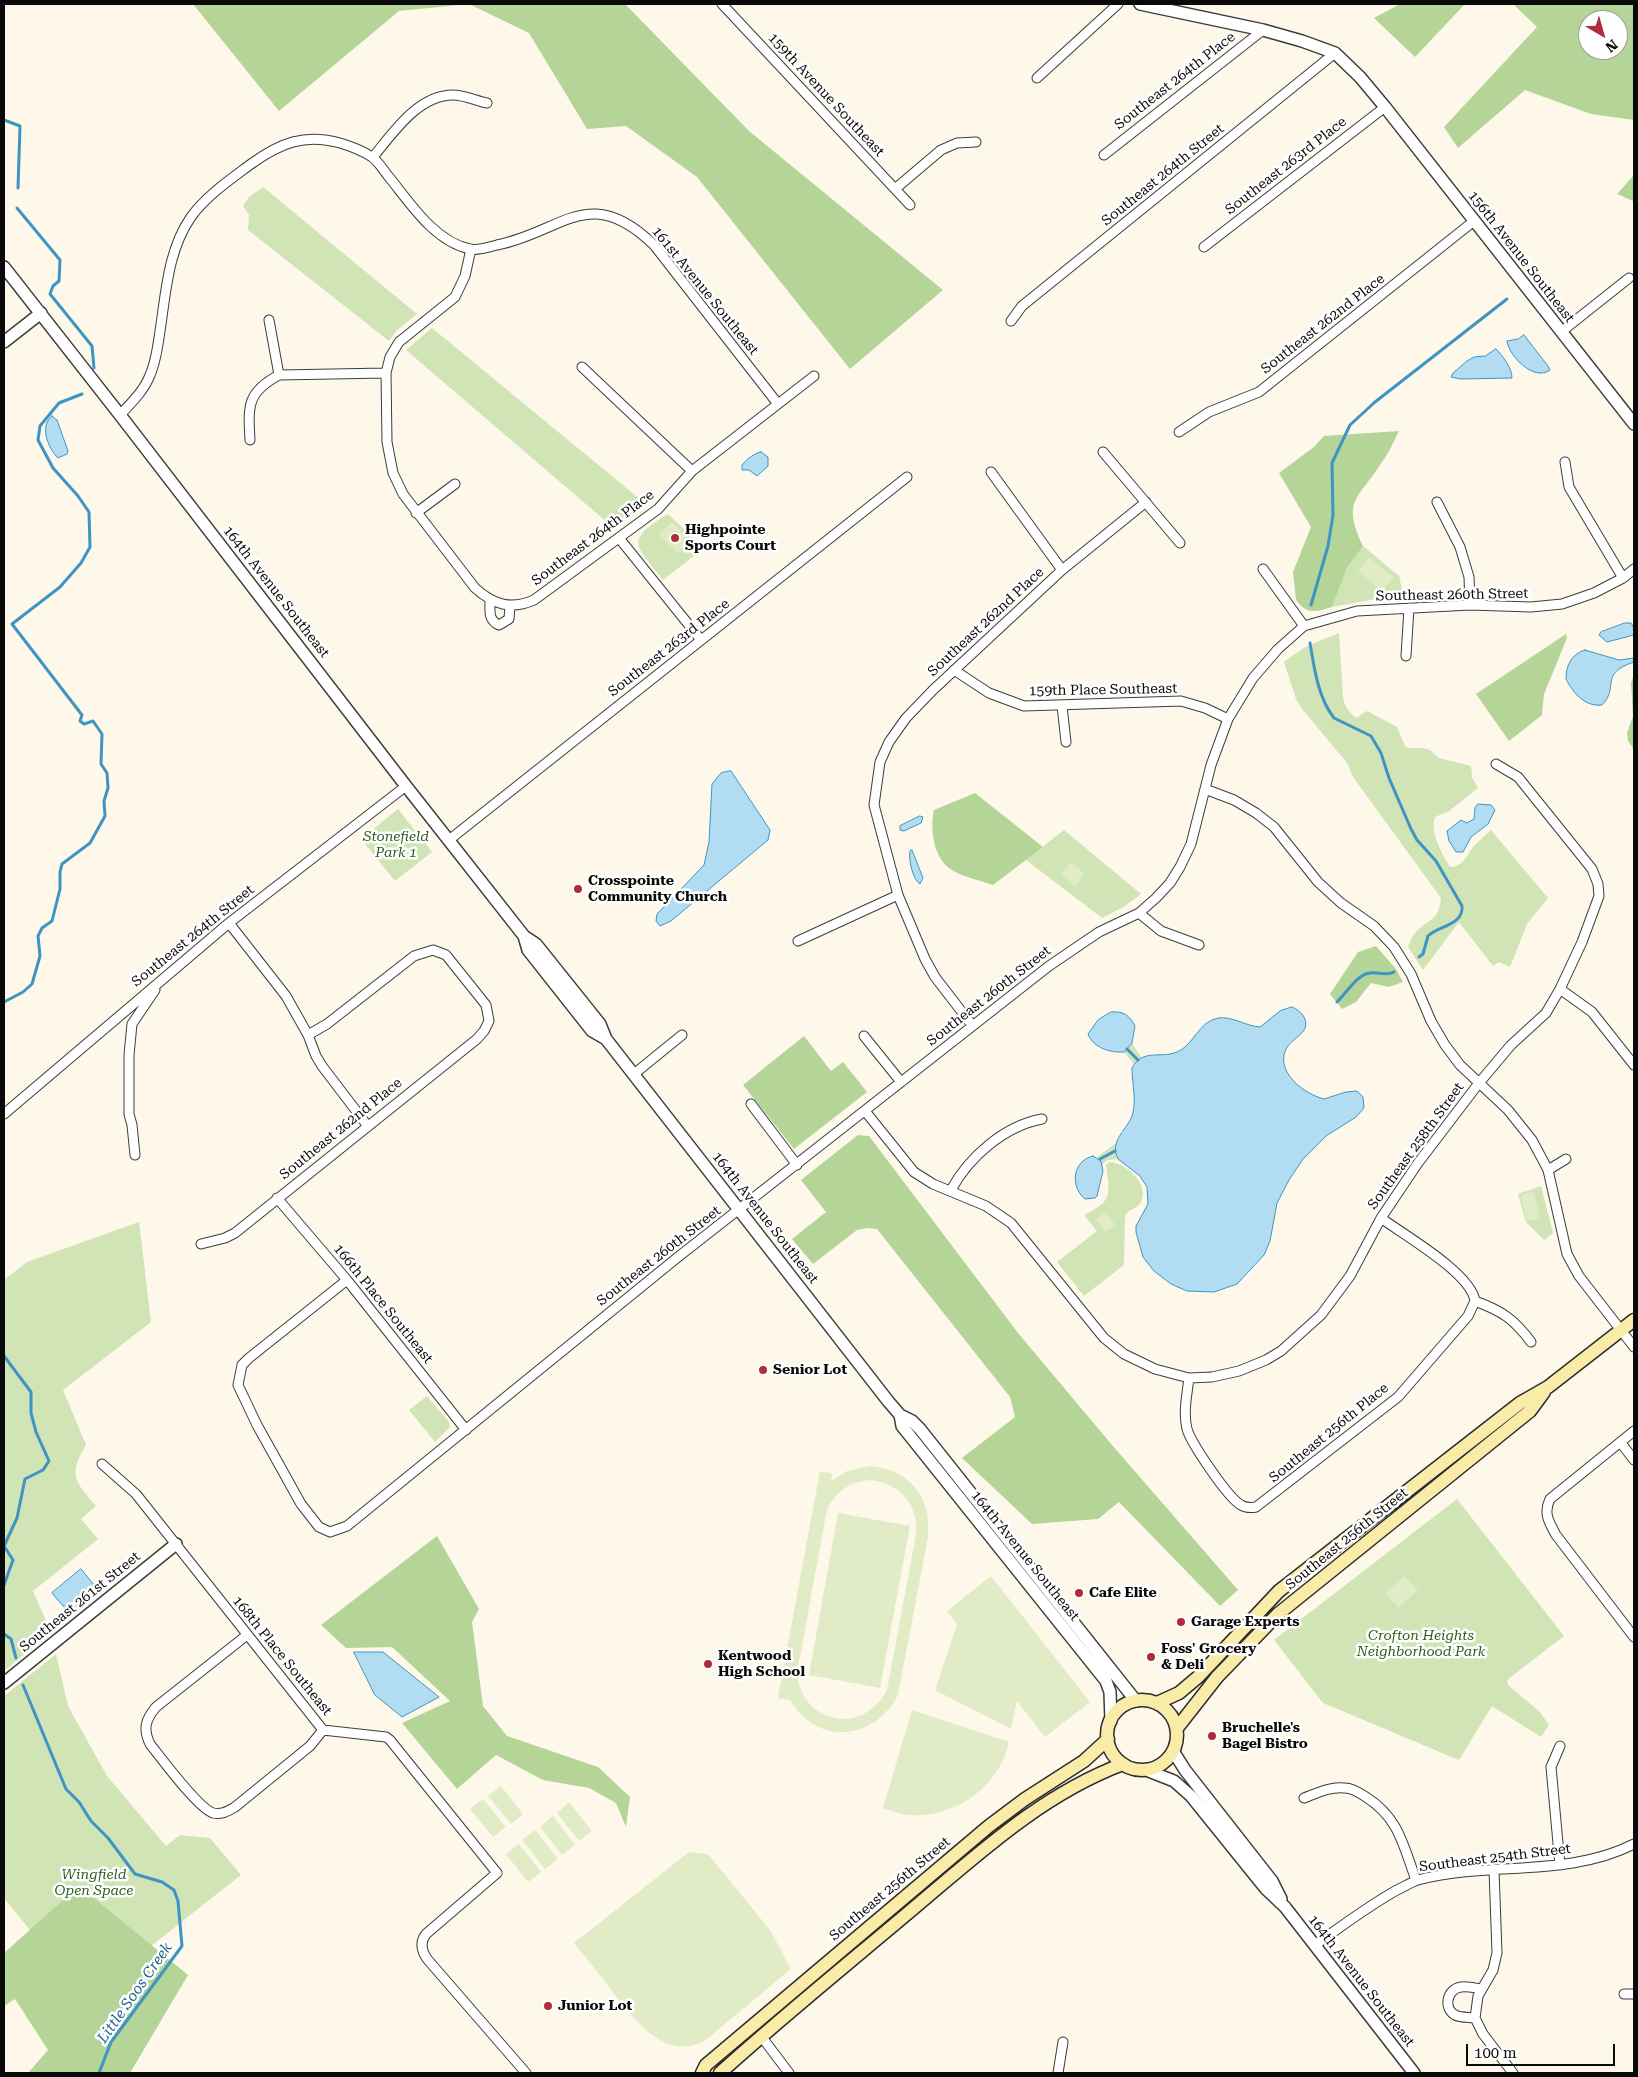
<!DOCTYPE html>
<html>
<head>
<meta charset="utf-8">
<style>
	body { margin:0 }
	#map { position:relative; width:1638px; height:2077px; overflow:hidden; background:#fdf8e9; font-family:"Roboto Serif",serif }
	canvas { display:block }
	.frame { position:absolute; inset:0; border:5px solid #0a0a0a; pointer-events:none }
	.north { position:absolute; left:1578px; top:10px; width:50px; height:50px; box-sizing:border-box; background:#fff; border:1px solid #9d9d9d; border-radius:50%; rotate:142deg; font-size:14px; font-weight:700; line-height:20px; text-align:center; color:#0a0a0a }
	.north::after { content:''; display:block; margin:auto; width:18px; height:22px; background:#af2d3a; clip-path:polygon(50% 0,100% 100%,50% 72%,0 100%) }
	.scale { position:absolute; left:1466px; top:2044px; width:149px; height:22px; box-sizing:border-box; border:2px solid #0a0a0a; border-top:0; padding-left:6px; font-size:15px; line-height:18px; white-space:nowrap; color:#0a0a0a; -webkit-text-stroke:4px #fff; paint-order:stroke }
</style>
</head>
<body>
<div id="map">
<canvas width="1638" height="2077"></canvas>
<div class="frame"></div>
<div class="north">N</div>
<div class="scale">100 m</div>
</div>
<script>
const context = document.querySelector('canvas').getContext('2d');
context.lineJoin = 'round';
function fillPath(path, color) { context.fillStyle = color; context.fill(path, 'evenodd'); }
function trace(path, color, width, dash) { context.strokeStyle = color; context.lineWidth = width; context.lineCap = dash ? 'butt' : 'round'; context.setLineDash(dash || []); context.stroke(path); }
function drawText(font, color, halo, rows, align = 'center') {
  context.font = font + ' "Roboto Serif",serif'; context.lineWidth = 5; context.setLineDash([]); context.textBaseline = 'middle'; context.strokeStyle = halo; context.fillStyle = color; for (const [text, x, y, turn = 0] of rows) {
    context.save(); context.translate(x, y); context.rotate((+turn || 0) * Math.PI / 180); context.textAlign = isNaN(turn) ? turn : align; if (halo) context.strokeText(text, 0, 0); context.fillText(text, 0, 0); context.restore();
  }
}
fillPath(new Path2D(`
	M 263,187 L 417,314 L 396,331 L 389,341 L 248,230 L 249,215 L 243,206 L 249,197 Z
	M 432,328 L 647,505 L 615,529 L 406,350 Z
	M 668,514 L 704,548 L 663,580 C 636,545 623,541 668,514 Z
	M 1363,546 L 1399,576 L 1403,594 L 1332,607 L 1347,568 Z
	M 1339,633 L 1343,697 C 1344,706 1349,712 1356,718 L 1367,711 L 1397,727 L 1405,746 L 1408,748 L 1423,748 L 1430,750 L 1439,758 L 1471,766 L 1472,777 L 1478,788 L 1449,811 L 1435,817 C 1429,832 1443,855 1450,867 C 1463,867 1467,855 1473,847 C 1478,841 1485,836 1491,830 L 1548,898 L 1527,924 L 1510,967 L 1499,962 L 1493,966 L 1459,922 L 1423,970 L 1408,947 C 1410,942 1412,936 1416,932 C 1430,917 1438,923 1441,898 L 1353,777 L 1347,763 L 1302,709 L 1296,699 L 1284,662 L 1305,647 Z
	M 398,809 L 432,852 L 395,881 L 361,839 Z
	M 1064,830 L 1141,894 L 1125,906 L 1102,918 L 1026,860 Z
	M 1132,1043 L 1141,1057 L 1134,1064 L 1124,1052 Z
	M 1115,1144 L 1118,1159 L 1108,1160 L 1102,1164 L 1097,1157 Z
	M 1109,1162 C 1125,1162 1150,1184 1141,1202 C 1137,1210 1127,1208 1125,1217 L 1124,1265 L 1084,1296 L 1057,1262 L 1097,1231 L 1084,1215 C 1113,1201 1110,1195 1106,1165 Z
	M 1541,1186 L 1553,1233 L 1544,1240 L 1526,1222 L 1518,1194 Z
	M 139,1222 L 151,1322 L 63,1390 L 86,1445 C 67,1476 76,1482 96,1506 L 81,1519 L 98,1539 L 33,1591 L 51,1632 L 4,1671 L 4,1280 L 27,1262 Z
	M 427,1396 L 449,1422 L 450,1427 L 435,1442 L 409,1410 Z
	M 1457,1499 L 1564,1636 L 1507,1680 L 1508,1685 L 1540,1712 L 1549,1725 L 1541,1737 L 1492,1706 L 1459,1760 L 1323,1703 L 1274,1640 Z
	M 56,1654 L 68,1706 L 107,1776 L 166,1846 L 180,1835 L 210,1838 L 241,1875 L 85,1998 L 4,1898 L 4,1696 Z`), '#d0e4b6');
fillPath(new Path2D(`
	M 193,4 L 625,4 L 749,131 L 943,290 L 850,369 L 697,177 L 626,126 L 587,129 L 529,33 L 469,4 L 399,11 L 279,111 Z
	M 1400,4 L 1465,4 L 1415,57 L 1374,18 Z
	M 1513,4 L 1634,4 L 1634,120 L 1591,114 L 1525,90 L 1458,148 L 1444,127 L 1537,27 ZM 1588,20 L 1618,20 L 1618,50 L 1588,50 Z
	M 1634,175 L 1634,200 L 1633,201 L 1617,194 Z
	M 1399,431 C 1394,441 1389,453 1382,462 C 1359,499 1341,499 1363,546 L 1347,568 L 1332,607 C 1316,612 1307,615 1296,600 L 1293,572 L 1311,527 L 1279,473 L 1314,447 L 1324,436 Z
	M 1566,634 L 1567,638 L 1544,694 L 1542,715 L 1509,741 L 1476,694 Z
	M 1634,674 L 1634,748 L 1633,748 L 1628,741 L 1627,733 L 1633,716 L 1631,683 Z
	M 975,793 L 1043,847 L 993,885 C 979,880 961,877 949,868 C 933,856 930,828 934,810 Z
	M 1376,946 L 1396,969 L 1403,982 L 1389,987 L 1371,983 L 1356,1002 L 1342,1009 L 1330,994 L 1358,952 Z
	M 804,1036 L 831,1071 L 843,1062 L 867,1092 L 794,1149 L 743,1085 Z
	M 858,1135 L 869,1136 L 1018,1333 L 1112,1445 L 1238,1590 L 1220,1606 L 1119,1502 L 1098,1519 L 1032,1524 L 962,1458 L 1015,1417 L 1010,1397 L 877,1229 L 867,1228 L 857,1230 L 813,1264 L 792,1239 L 826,1212 L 801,1180 Z
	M 437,1536 L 479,1609 L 472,1622 L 483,1706 L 507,1736 L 598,1767 L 630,1797 L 626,1827 L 616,1803 L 589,1788 L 543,1780 L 496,1755 L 457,1789 L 402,1723 L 450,1701 L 392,1647 L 346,1648 L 321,1625 Z
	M 79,1886 L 188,1975 L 130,2073 L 28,2073 L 48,2050 L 15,1999 L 4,2006 L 4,1953 Z`), '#b5d497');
fillPath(new Path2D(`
	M 672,522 L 690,541 L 677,553 L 659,534 Z
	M 1369,557 L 1394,578 L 1382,591 L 1358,571 Z
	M 1071,862 L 1085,874 L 1075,886 L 1061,874 Z
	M 1534,1192 L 1540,1218 L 1527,1221 L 1521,1195 Z
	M 1106,1212 L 1115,1225 L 1105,1232 L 1096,1219 Z
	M 870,1466 C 910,1470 932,1497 928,1537 L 898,1695 C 874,1741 817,1746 790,1700 L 778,1698 L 820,1471 L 832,1474 L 831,1481 L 847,1471 ZM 870,1480 C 900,1483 919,1505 916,1535 L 887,1690 C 863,1736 802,1725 797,1673 L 827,1509 C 836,1491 850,1482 870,1480 Z
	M 838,1513 L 910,1526 L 880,1688 L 809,1675 Z
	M 991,1576 L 1090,1702 L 1045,1737 L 1017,1701 L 1011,1729 L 935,1690 L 957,1625 L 947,1611 Z
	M 1405,1576 L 1418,1590 L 1398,1608 L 1385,1593 Z
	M 912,1710 L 1009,1742 C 1007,1749 1005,1757 1001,1764 C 984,1797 946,1818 909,1815 C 900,1814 891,1811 883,1808 Z
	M 501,1786 L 523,1814 L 511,1824 L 488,1796 Z
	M 483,1799 L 506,1827 L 493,1837 L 470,1809 Z
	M 569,1802 L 592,1831 L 579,1841 L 557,1813 Z
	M 553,1816 L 575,1845 L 562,1855 L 540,1827 Z
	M 535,1830 L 558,1859 L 545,1869 L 522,1840 Z
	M 519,1844 L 541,1872 L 528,1882 L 506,1854 Z
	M 689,1852 L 708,1854 L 770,1930 L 791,1969 L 707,2039 C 666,2065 634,2018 612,1991 C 600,1975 587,1959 574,1943 Z`), '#e1ecc7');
const water = new Path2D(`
	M 1524,335 L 1548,366 L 1550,370 C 1534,382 1509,356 1507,341 L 1518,339 Z
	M 1496,349 C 1503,356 1512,368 1512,378 L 1461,379 L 1451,377 L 1453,373 L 1467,361 L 1474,357 L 1485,356 Z
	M 52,416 L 57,420 L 68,451 L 67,454 L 58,458 C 48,448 39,426 52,416 Z
	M 761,452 L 768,457 L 768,466 L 757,476 L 749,470 L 742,470 L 742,465 C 746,460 754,453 761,452 Z
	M 1625,623 L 1631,623 L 1634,628 L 1634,635 L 1607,642 L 1599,635 L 1601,632 Z
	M 1585,650 L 1619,660 L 1634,658 L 1634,662 C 1598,674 1620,687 1602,705 C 1585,707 1573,693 1566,679 C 1566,666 1571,654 1585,650 Z
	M 731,771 L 770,830 L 768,840 L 671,921 L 660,926 L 656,921 L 657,914 L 704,865 L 709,842 L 712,784 L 721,773 Z
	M 1478,804 L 1491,805 L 1495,810 L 1488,824 L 1471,837 L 1463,852 L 1456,852 L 1449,841 L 1447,831 L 1461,820 L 1467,823 L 1474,819 L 1475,808 Z
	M 920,816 L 923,817 L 921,823 L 904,831 L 900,830 L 900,826 Z
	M 912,850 L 923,878 L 920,884 C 913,880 908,859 910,851 Z
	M 1292,1007 C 1297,1009 1301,1012 1304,1017 C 1312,1033 1292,1037 1286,1049 C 1275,1072 1304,1094 1324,1099 L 1346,1092 L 1357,1091 L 1363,1097 L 1364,1108 L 1356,1117 L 1326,1136 L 1303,1159 L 1289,1180 L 1277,1203 L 1270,1241 L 1264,1255 L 1237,1284 L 1214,1292 L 1187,1291 L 1171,1284 L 1154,1271 L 1143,1257 L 1136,1232 L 1136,1226 L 1148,1204 L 1147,1187 L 1140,1176 L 1118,1159 C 1109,1141 1126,1131 1132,1116 C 1137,1101 1132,1084 1132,1068 C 1143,1048 1160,1059 1177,1052 C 1194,1045 1198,1022 1218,1018 C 1233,1016 1245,1026 1260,1027 L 1280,1011 Z
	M 1111,1012 C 1124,1011 1129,1015 1135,1026 L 1132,1043 L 1124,1052 C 1111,1053 1093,1048 1088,1034 L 1098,1020 Z
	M 1093,1156 L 1101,1161 L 1103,1171 L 1097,1196 L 1095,1198 L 1085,1199 C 1070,1187 1072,1161 1093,1156 Z
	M 81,1569 L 99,1591 L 70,1614 L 52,1593 Z
	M 354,1652 L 383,1652 L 439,1697 L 402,1717 L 375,1695 Z`);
fillPath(water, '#b2dcf1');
trace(water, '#3e94c2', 1);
trace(new Path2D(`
	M 4,120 L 20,126 L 18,188
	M 17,208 L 60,260 L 59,281 L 53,286 L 50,294 L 92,346 L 94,368
	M 1311,605 L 1328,546 L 1333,515 L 1332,463 L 1350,425 L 1375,402 L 1507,299
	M 1310,643 C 1314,667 1318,698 1334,718 L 1371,736 L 1381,753 L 1389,778 L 1411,829 L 1417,840 L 1436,861 L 1462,906 C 1464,925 1438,926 1428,936 L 1423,954 L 1419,957
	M 4,1002 L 23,992 L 32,984 L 40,956 L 38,936 L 42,928 L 52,921 L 60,889 L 60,872 L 62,864 L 90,843 L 105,816 L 104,801 L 108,788 L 107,773 L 101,764 L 102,734 L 93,721 L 84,724 L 80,721 L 82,715 L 12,624 L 60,587 L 81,563 L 90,547 L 89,512 L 78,496 L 53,468 L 38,440 L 40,426 L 59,403 L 82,394
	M 1337,1002 C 1346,994 1357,974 1370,973 C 1379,972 1386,976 1394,972
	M 1127,1049 L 1138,1060
	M 1100,1159 L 1115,1151
	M 4,1356 L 31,1392 L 31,1413 L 36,1432 L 49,1461 L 43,1470 L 25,1479 L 17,1518 L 4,1546 L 13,1560 L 4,1585
	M 4,1634 L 11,1639 L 16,1658
	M 23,1685 L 66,1789 L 79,1802 L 91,1821 L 108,1838 L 135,1874 L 162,1882 L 174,1890 L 178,1901 L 182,1946 L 111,2042 L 99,2073`), '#3e94c2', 3);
const minor = new Path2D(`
	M 722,4 L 910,205
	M 1037,78 L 1118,4
	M 1104,155 L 1263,30
	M 373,157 C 393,133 418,95 453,95 C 464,95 477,101 487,103
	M 895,189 L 941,150 L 957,143 L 976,142
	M 1204,247 L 1385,107
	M 471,249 L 465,276 L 455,297 L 399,342 L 390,357 L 386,373 L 387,442 L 393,473 L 403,494 L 475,588 C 494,605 511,610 534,600 L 658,509 L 692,471 L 814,376
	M 269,320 L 279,375
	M 1011,321 L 1022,306 L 1335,53
	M 1561,332 L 1629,278
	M 582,367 L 692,471
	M 120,415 C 131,403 144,391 150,375 C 156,362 158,345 160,331 C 166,292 168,250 191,217 C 206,196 231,179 251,164 C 280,143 305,133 340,143 C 350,146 363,151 372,157 C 378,161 384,171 389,177 C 410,203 435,242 470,249 C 478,251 489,247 497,245 C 563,232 589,182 654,245 L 778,404
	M 1179,432 L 1209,412 L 1259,392 L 1474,221
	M 250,440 C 248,406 247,392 279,375 L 386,373
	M 1103,452 L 1180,543
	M 1565,462 L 1569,487 L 1623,578
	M 991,472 L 1062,570
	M 1437,502 L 1460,547 L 1469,577 L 1470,605
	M 416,513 L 455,484
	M 619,538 L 701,640
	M 1263,569 L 1304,626
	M 490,601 C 490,611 488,620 499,625 L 509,619 L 510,605
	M 1406,656 L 1409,608
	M 954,670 L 989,693 L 1024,706 L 1181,701 L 1205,708 L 1228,719
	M 1062,706 L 1066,742
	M 1205,789 L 1234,800 L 1256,813 L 1274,827 L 1318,882 L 1341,903 L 1374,926 L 1394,947 L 1411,974 L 1431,1021 L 1445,1045 L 1460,1065 L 1508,1110 L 1532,1140 L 1548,1170 L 1567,1254 L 1579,1276 L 1634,1347
	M 449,840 L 907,477
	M 1139,913 L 1161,931 L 1199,945
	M 229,923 L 286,996 L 308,1035 L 316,1056 L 322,1066 L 367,1125
	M 798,941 L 898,895
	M 1560,989 L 1592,1012 L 1634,1065
	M 972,1025 L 935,977 L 925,959 L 898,895 L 874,805 L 880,762 L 889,742 L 906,718 L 933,690 L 1062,570 L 1146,502
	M 864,1036 L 901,1082
	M 634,1074 L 682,1035
	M 751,1104 L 797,1165
	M 865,1111 L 914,1172 L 933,1184 L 986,1206 L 1011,1223 L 1104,1338 L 1124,1354 L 1155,1369 L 1189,1378 L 1212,1377 L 1239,1371 L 1266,1360 L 1281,1351 L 1321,1315 L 1350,1276 L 1381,1218 L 1418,1163 L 1479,1083 L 1511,1045 L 1546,1013 L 1560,989 L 1582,942 L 1599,896 L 1598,884 L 1592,869 L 1518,777 L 1496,764
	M 4,1114 L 229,923 L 406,786
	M 135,1155 L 132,1125 L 129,1114 L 129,1055 L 132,1024 L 155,990
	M 1548,1170 L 1566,1159
	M 951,1190 C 969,1157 1004,1126 1042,1119
	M 277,1198 L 347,1280 L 466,1430
	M 1381,1218 C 1404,1235 1471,1273 1475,1301 C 1502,1311 1514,1319 1531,1342
	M 201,1244 L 225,1238 L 235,1233 L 477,1039 L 484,1031 L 489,1021 L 486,1005 L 446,955 L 433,950 L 414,956 L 327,1024 L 308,1035
	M 347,1280 L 249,1358 L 242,1365 L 238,1385 L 257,1425 L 301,1504 L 319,1527 L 330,1532 L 347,1526 L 678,1257 L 1049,966 L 1099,932 L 1139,913 L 1156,898 L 1170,883 L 1180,867 L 1191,844 L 1211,765 L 1228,719 L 1253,678 L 1278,649 L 1304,626 L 1357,611 L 1470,605 L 1531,607 L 1562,604 L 1594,593 L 1623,578 L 1634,569
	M 1189,1378 C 1187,1395 1183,1412 1187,1429 C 1191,1443 1228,1498 1241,1505 C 1246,1508 1251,1508 1256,1507 L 1398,1397 L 1468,1316 L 1475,1301
	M 1634,1431 L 1550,1499 C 1543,1513 1549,1522 1556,1535 L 1634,1637
	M 1621,1443 L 1634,1460
	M 102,1464 L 136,1494 L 323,1730 L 386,1737 L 390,1740 L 497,1873 L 426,1934 C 419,1943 422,1952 428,1960 L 526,2073
	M 247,1635 L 156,1707 C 145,1720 143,1729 150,1744 C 162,1759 198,1808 213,1813 C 222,1815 228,1811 235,1807 L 310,1746 L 323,1730
	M 1560,1746 L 1551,1767 L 1560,1865
	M 1304,1798 C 1317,1793 1331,1786 1345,1788 C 1352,1788 1360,1793 1366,1797 C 1399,1818 1403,1845 1416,1880
	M 1494,1870 L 1497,1953 L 1493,1970 L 1478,1996 L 1475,2018 L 1483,2034 L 1513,2073
	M 1315,1945 C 1342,1926 1368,1906 1397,1890 C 1404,1887 1411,1882 1418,1880 C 1489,1861 1567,1878 1634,1844
	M 1624,1994 L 1634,1994
	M 1475,2018 C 1469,2017 1461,2018 1455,2015 C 1443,2008 1447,1989 1461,1987 C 1467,1986 1475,1988 1481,1989
	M 761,2036 L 789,2073
	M 1058,2073 L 1063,2042`);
const tertiary = new Path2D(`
	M 1140,4 L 1263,30 L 1302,41 L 1335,53 L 1360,77 L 1385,107 L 1634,424
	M 4,267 L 120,415 L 406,786 L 524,936 L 536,944 L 600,1024 L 606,1039 L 888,1401 L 900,1415 L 912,1421 L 920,1429 L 1136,1701
	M 4,342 L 41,313
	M 524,936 L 528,950 L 592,1031 L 606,1039
	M 900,1415 L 902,1426 L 1106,1681 L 1110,1692 L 1111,1721
	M 4,1683 L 176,1544
	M 1173,1751 L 1185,1770 L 1272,1881 L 1281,1899
	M 1146,1770 L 1174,1781 L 1191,1796 L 1266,1889 L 1285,1907 L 1414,2073`);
const secondary = new Path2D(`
	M1107 1735a35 35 0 1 1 70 0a35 35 0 1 1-70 0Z
	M 1157,1703 L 1179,1693 L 1198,1677 L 1279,1591 L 1520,1403 L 1548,1387 L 1634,1320
	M 1177,1728 L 1217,1677 L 1278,1614 L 1530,1411 L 1544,1392
	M 702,2073 L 706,2065 L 989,1826 L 1025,1799 L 1084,1761 L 1108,1739
	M 720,2073 C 781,2018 845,1966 908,1913 C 975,1857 1040,1795 1123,1764`);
trace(minor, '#3d3d3d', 11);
trace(tertiary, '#3d3d3d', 14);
trace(secondary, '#2c2c2c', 15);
trace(minor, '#fff', 9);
trace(tertiary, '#fff', 11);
trace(secondary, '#f9eca8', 12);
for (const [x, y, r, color] of [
	[675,538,5,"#af2d3a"],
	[578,889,5,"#af2d3a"],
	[763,1370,5,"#af2d3a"],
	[1079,1593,5,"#af2d3a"],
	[1181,1622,5,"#af2d3a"],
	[1151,1657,5,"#af2d3a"],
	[708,1664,5,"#af2d3a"],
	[1212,1736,5,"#af2d3a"],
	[548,2006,5,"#af2d3a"]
]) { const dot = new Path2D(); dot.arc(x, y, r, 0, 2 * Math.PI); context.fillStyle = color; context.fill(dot); trace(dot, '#fff', 2); }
drawText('14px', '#0a0a0a', '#fff', [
	["Southeast 264th Place",1175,81,-38],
	["159th Avenue Southeast",826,95,47],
	["Southeast 263rd Place",1286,166,-38],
	["Southeast 264th Street",1163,175,-39],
	["156th Avenue Southeast",1521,257,52],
	["161st Avenue Southeast",705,291,51],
	["Southeast 262nd Place",1323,324,-38],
	["Southeast 264th Place",593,538,-37],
	["164th Avenue Southeast",276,592,52],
	["Southeast 260th Street",1452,595,-1],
	["Southeast 262nd Place",986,622,-43],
	["Southeast 263rd Place",669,648,-38],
	["159th Place Southeast",1103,690,-1],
	["Southeast 264th Street",193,936,-39],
	["Southeast 260th Street",989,996,-38],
	["Southeast 262nd Place",341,1129,-39],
	["Southeast 258th Street",1416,1146,-54],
	["164th Avenue Southeast",765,1218,52],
	["Southeast 260th Street",659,1256,-38],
	["166th Place Southeast",383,1304,51],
	["Southeast 256th Place",1329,1433,-39],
	["Southeast 256th Street",1347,1539,-39],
	["164th Avenue Southeast",1025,1556,51],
	["Southeast 261st Street",80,1602,-39],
	["168th Place Southeast",282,1656,51],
	["Southeast 254th Street",1495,1858,-7],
	["Southeast 256th Street",890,1889,-40],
	["164th Avenue Southeast",1361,1981,52]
]);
drawText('bold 14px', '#0a0a0a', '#fff', [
	["Highpointe",685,530],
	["Sports Court",685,546],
	["Crosspointe",588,881],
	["Community Church",588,897],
	["Senior Lot",773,1370],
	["Cafe Elite",1089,1593],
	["Garage Experts",1191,1622],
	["Foss' Grocery",1161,1649],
	["& Deli",1161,1665],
	["Kentwood",718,1656],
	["High School",718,1672],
	["Bruchelle's",1222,1728],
	["Bagel Bistro",1222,1744],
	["Junior Lot",558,2006]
], 'left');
drawText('italic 14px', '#305c20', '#fff', [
	["Stonefield",396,837],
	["Park 1",396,853],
	["Crofton Heights",1421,1636],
	["Neighborhood Park",1421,1652],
	["Wingfield",94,1875],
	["Open Space",94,1891]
]);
drawText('italic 15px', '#1e6591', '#fff', [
	["Little Soos Creek",135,1993,-55]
]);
</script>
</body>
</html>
